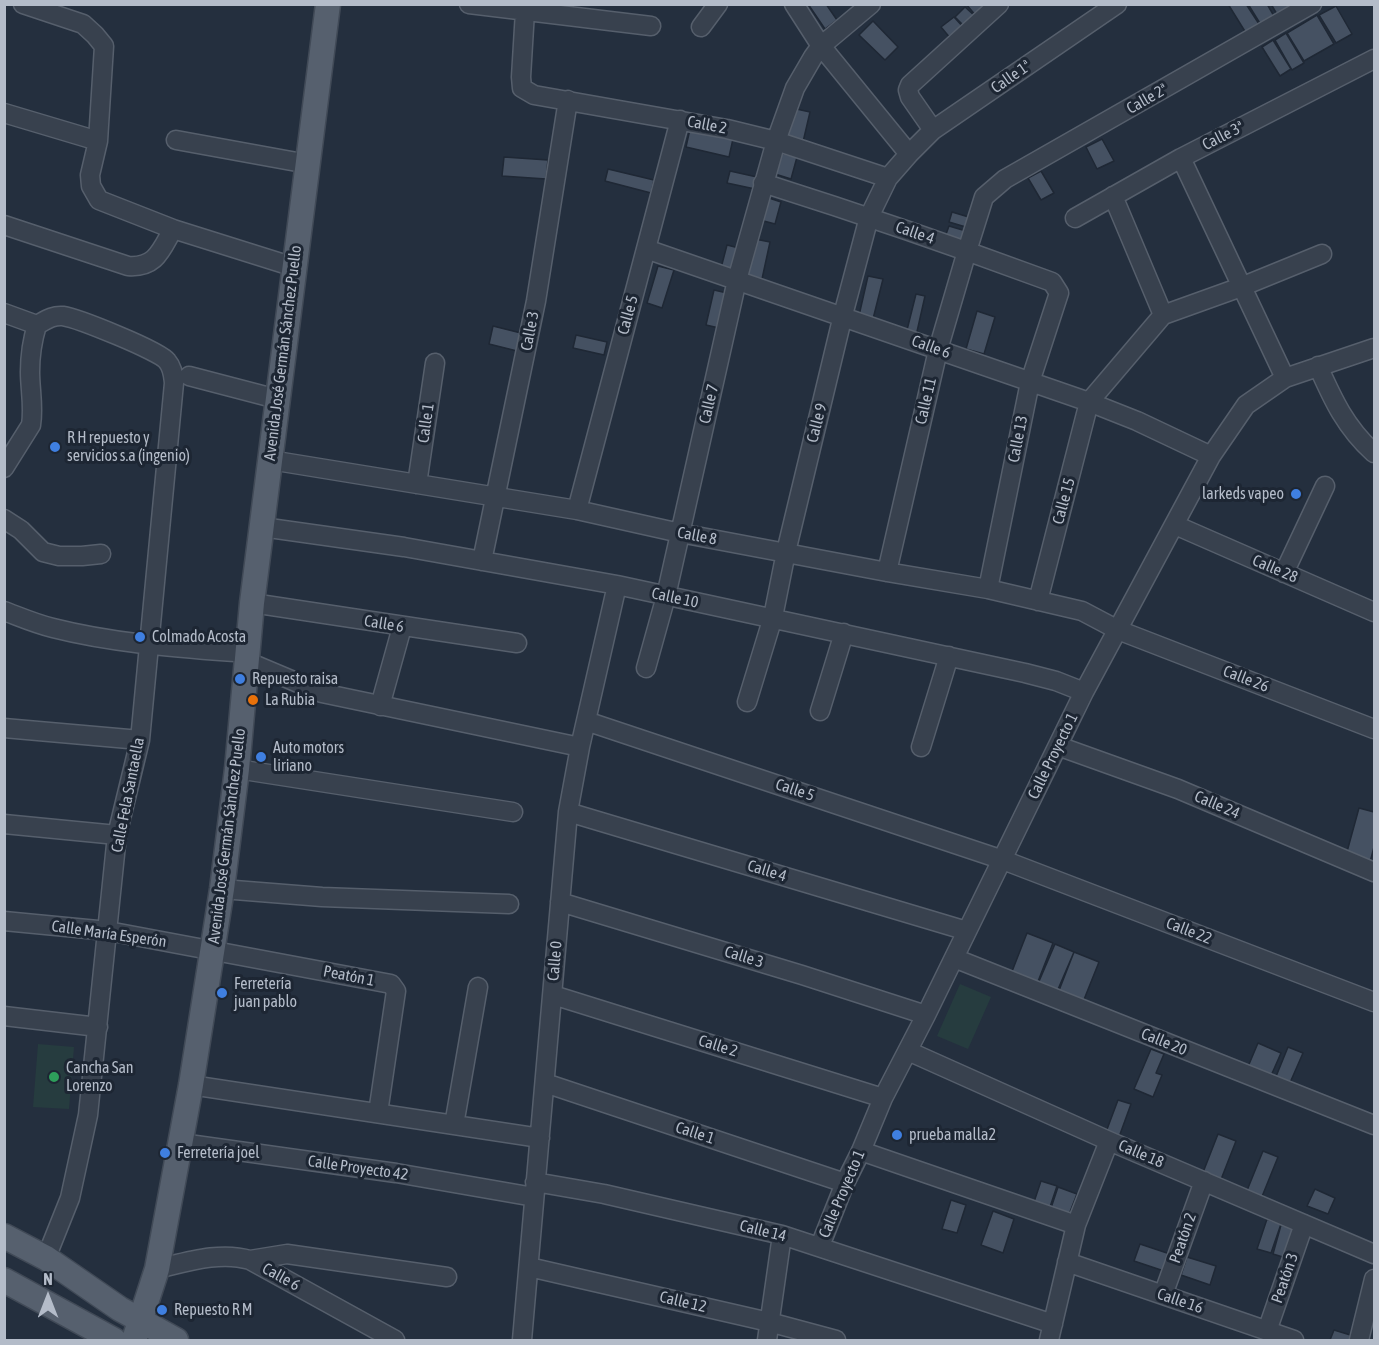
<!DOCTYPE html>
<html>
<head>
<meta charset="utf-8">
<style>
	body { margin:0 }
	#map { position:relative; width:1379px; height:1345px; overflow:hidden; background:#242f3e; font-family:"Asap Condensed",sans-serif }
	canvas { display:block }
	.frame { position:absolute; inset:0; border:6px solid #b4bcc9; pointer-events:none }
	.north { position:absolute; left:18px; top:1267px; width:60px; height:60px; -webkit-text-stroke:4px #1d2633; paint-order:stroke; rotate:0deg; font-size:16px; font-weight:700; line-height:24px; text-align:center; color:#b4bcc9 }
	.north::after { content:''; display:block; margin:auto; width:21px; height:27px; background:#b4bcc9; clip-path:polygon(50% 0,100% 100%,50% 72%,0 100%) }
</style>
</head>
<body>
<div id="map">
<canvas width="1379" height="1345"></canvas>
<div class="frame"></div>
<div class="north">N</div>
</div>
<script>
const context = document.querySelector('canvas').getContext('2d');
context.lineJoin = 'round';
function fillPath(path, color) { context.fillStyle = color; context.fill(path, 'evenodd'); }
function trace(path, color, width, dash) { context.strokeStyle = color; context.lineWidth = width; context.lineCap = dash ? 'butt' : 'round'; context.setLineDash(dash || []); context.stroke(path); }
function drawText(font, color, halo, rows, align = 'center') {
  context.font = font + ' "Asap Condensed",sans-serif'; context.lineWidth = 6; context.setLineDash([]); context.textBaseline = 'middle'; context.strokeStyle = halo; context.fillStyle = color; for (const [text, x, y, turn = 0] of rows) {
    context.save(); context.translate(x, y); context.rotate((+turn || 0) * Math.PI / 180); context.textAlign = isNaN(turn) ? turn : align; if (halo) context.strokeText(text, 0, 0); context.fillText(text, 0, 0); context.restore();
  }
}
fillPath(new Path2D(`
	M 960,984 L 991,997 L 968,1049 L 937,1036 Z
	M 38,1044 L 74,1047 L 69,1109 L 33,1107 Z`), '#263c3f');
const building = new Path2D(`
	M 808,4 L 826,4 L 837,20 L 825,29 Z
	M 966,4 L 984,4 L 986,7 L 977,17 Z
	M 1228,4 L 1246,4 L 1259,24 L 1246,33 Z
	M 1248,4 L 1267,4 L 1274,16 L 1261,25 Z
	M 1271,4 L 1287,4 L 1290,8 L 1278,16 Z
	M 1336,6 L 1352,34 L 1336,43 L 1319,15 Z
	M 965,7 L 976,17 L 965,27 L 955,17 Z
	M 1317,15 L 1334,44 L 1304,61 L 1287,33 Z
	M 954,17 L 964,28 L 951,39 L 941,27 Z
	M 873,21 L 898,47 L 885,60 L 859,35 Z
	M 1286,33 L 1304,63 L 1292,70 L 1275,40 Z
	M 1273,40 L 1291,69 L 1280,76 L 1262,47 Z
	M 792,108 L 810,112 L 803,142 L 785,138 Z
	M 690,129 L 733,139 L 729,157 L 686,147 Z
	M 1102,139 L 1114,161 L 1097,169 L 1086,147 Z
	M 781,153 L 797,157 L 791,179 L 775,174 Z
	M 504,157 L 548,160 L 546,179 L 502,176 Z
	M 608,169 L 654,180 L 651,193 L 605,181 Z
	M 730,171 L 757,177 L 755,189 L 727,183 Z
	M 1041,171 L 1054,193 L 1041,200 L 1028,178 Z
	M 766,197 L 781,202 L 775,224 L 760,220 Z
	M 952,212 L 972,218 L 969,228 L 949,222 Z
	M 949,226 L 966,231 L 963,242 L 945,237 Z
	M 755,239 L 770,242 L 762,279 L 747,275 Z
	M 727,245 L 739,248 L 734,272 L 721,268 Z
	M 658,266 L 674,270 L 662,308 L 647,303 Z
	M 868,276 L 883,279 L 872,323 L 858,320 Z
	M 714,290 L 727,293 L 719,328 L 706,325 Z
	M 916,294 L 925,296 L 916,336 L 906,334 Z
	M 977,311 L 995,317 L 984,354 L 966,349 Z
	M 493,326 L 521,333 L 517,351 L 489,344 Z
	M 576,335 L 607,342 L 604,355 L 573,348 Z
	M 1359,808 L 1374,812 L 1374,847 L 1369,866 L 1345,859 Z
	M 1027,933 L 1053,943 L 1037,984 L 1011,974 Z
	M 1055,944 L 1074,952 L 1056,994 L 1037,986 Z
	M 1074,952 L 1099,962 L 1083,1002 L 1058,993 Z
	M 1258,1043 L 1281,1053 L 1270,1078 L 1247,1069 Z
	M 1288,1047 L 1303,1053 L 1289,1085 L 1275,1079 Z
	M 1151,1049 L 1164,1054 L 1156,1073 L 1162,1075 L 1153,1097 L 1134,1089 Z
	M 1118,1100 L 1131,1104 L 1119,1137 L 1106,1132 Z
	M 1218,1134 L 1236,1141 L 1220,1182 L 1202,1175 Z
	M 1263,1151 L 1278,1157 L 1261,1199 L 1246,1193 Z
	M 1041,1181 L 1057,1186 L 1049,1210 L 1033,1205 Z
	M 1058,1187 L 1077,1194 L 1068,1217 L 1050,1211 Z
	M 1315,1189 L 1335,1198 L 1328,1214 L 1307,1206 Z
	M 951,1200 L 966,1205 L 957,1233 L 942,1229 Z
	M 993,1211 L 1014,1219 L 1003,1253 L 981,1245 Z
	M 1267,1219 L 1281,1224 L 1271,1253 L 1257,1249 Z
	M 1281,1225 L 1294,1228 L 1286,1258 L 1273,1254 Z
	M 1140,1244 L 1170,1254 L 1164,1271 L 1134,1261 Z
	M 1187,1257 L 1216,1266 L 1210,1285 L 1181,1275 Z
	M 1334,1330 L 1357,1337 L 1356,1340 L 1330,1340 Z`);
fillPath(building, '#455162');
trace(building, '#1f2835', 1.5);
const minor = new Path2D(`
	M 23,4 L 83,24 L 95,35 L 104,46 L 98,141 L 90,175 L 91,186 L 99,200 L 173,229 L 294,267
	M 469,4 L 651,26
	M 794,4 L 821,46 L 909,154
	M 525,11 L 521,77 L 522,88 L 534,95 L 727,129 L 776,141 L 888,178
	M 701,27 L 718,4
	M 4,113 L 98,141
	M 933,130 L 910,97 L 908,90 L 910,85 L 999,4
	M 176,140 L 308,164
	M 1181,158 L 1285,378
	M 763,183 C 861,214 957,247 1052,282 L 1059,293 L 1030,382 L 988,589
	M 1113,196 L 1163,315
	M 1075,218 L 1181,158 L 1374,59
	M 4,225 L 128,266 C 156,268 161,250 173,229
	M 646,249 L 1089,402 L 1137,421 L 1211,456
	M 4,313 L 37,325 C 46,320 53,315 63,316 C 77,318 160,351 167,361 C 173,368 173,375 174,383 L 140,740 L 117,835 L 88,1115 L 70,1198 L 46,1258
	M 1318,366 C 1333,400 1346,428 1374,453
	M 189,376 L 277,399
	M 270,460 L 577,510 L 680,533 L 887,572 L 988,589 L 1082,611 L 1118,630 L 1374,729
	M 4,468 L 31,425 C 34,407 30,389 30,372 C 30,355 32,341 37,325
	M 417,484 L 435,363
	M 577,510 L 680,120
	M 4,519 L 21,530 L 43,552 L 59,556 L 82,556 L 101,554
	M 1175,525 L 1374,612
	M 262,527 L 404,547 L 617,585 L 1025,673 L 1056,681 L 1084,692
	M 482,561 L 536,301 L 568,100
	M 887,572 L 938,350 L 967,251 L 984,197 L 1005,179 L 1312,4
	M 1284,573 L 1325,486
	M 1038,601 L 1089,402 L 1163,315 L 1241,287 L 1322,254
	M 252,603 L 517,643
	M 4,611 C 20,617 36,624 53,628 C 116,644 182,648 247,653
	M 246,661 L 322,693 L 580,747
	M 646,668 L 666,596 L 737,280 L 776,141 L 795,88 L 813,57 L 821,46 L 871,4
	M 747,702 L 773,617 L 786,552 L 843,315 L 869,217 L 888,178 L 909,154 L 933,130 L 1117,4
	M 380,706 L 402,627
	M 820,711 L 844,633
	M 586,721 L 1003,860 L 1374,1002
	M 4,728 L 140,740
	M 1058,746 L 1178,789 L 1374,872
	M 921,747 L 949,656
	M 237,769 L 513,812
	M 568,812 L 967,931
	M 4,824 L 117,835
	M 222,889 L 322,897 L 509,904
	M 560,902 L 802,975 L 926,1015
	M 4,921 L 108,931 L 391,984 L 396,991 L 378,1113
	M 954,958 L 1374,1125
	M 553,995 L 883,1098
	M 4,1016 L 98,1027
	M 908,1051 L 1109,1141 L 1374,1254
	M 545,1083 L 845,1183
	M 191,1085 L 540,1138
	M 454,1125 L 478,987
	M 181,1143 L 396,1173 L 534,1197
	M 861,1151 L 1076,1225
	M 535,1182 L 604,1194 L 782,1235 L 1053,1324
	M 820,1246 L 845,1183 L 861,1151 L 883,1098 L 926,1015 L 1084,692 L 1211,456 L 1246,405 L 1285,378 L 1374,348
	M 250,1260 L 287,1254 L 447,1277
	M 1067,1262 L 1294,1340
	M 529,1267 L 769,1322 L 836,1340
	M 157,1269 C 187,1262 220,1251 250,1260 L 395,1340
	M 1163,1295 L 1204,1181
	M 1267,1331 L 1304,1224
	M 522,1340 L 568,812 L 580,747 L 617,585
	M 767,1340 L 782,1235
	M 1049,1340 L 1076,1225 L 1109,1141
	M 1359,1340 L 1374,1279`);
const major = new Path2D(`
	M 4,1236 L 46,1258 L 120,1309 L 176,1340
	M 4,1280 L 114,1340
	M 134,1340 L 157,1269 L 191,1085 L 222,889 L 237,769 L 252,603 L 328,4`);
trace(minor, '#565f6c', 21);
trace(major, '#414a57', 27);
trace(minor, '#38414e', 18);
trace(major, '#56606e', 24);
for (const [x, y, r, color] of [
	[55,447,6,"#3f7fe0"],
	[1296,494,6,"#3f7fe0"],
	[140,637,6,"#3f7fe0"],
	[240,679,6,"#3f7fe0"],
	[253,700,6,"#e8710a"],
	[261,757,6,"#3f7fe0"],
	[222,993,6,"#3f7fe0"],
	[54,1077,6,"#2e9e5b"],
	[897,1135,6,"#3f7fe0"],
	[165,1153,6,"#3f7fe0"],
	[162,1310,6,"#3f7fe0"]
]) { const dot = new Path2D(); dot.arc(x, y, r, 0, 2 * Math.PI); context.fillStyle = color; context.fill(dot); trace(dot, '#1d2633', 2); }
drawText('16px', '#b4bcc9', '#1d2633', [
	["Calle 1ª",1011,77,-35],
	["Calle 2ª",1147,99,-30],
	["Calle 2",707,125,11],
	["Calle 3ª",1223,136,-27],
	["Calle 4",915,233,19],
	["Calle 5",628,315,-75],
	["Calle 3",530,331,-79],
	["Calle 6",931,347,20],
	["Avenida José Germán Sánchez Puello",283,353,-83],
	["Calle 11",926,401,-77],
	["Calle 7",709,404,-77],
	["Calle 1",426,423,-82],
	["Calle 9",817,423,-76],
	["Calle 13",1018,439,-79],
	["Calle 15",1064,501,-75],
	["Calle 8",697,536,11],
	["Calle 28",1275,569,23],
	["Calle 10",675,598,12],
	["Calle 6",384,624,9],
	["Calle 26",1246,679,21],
	["Calle Proyecto 1",1053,756,-64],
	["Calle 5",795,790,18],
	["Calle Fela Santaella",128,795,-79],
	["Calle 24",1217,805,23],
	["Avenida José Germán Sánchez Puello",227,836,-83],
	["Calle 4",767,871,17],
	["Calle 22",1189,931,21],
	["Calle María Esperón",109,934,8],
	["Calle 3",744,957,17],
	["Calle 0",555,961,-85],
	["Peatón 1",349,976,11],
	["Calle 20",1164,1042,22],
	["Calle 2",718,1046,17],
	["Calle 1",695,1133,18],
	["Calle 18",1141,1154,23],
	["Calle Proyecto 42",358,1168,8],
	["Calle Proyecto 1",842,1194,-67],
	["Calle 14",763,1231,14],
	["Peatón 2",1183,1238,-71],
	["Calle 6",281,1277,29],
	["Peatón 3",1285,1278,-71],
	["Calle 16",1180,1301,19],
	["Calle 12",683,1302,13]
]);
drawText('16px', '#b4bcc9', '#1d2633', [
	["R H repuesto y",67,438],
	["servicios s.a (ingenio)",67,456],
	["larkeds vapeo",1284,494,"right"],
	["Colmado Acosta",152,637],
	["Repuesto raisa",252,679],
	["La Rubia",265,700],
	["Auto motors",273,748],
	["liriano",273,766],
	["Ferretería",234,984],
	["juan pablo",234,1002],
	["Cancha San",66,1068],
	["Lorenzo",66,1086],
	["prueba malla2",909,1135],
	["Ferretería joel",177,1153],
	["Repuesto R M",174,1310]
], 'left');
</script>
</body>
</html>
